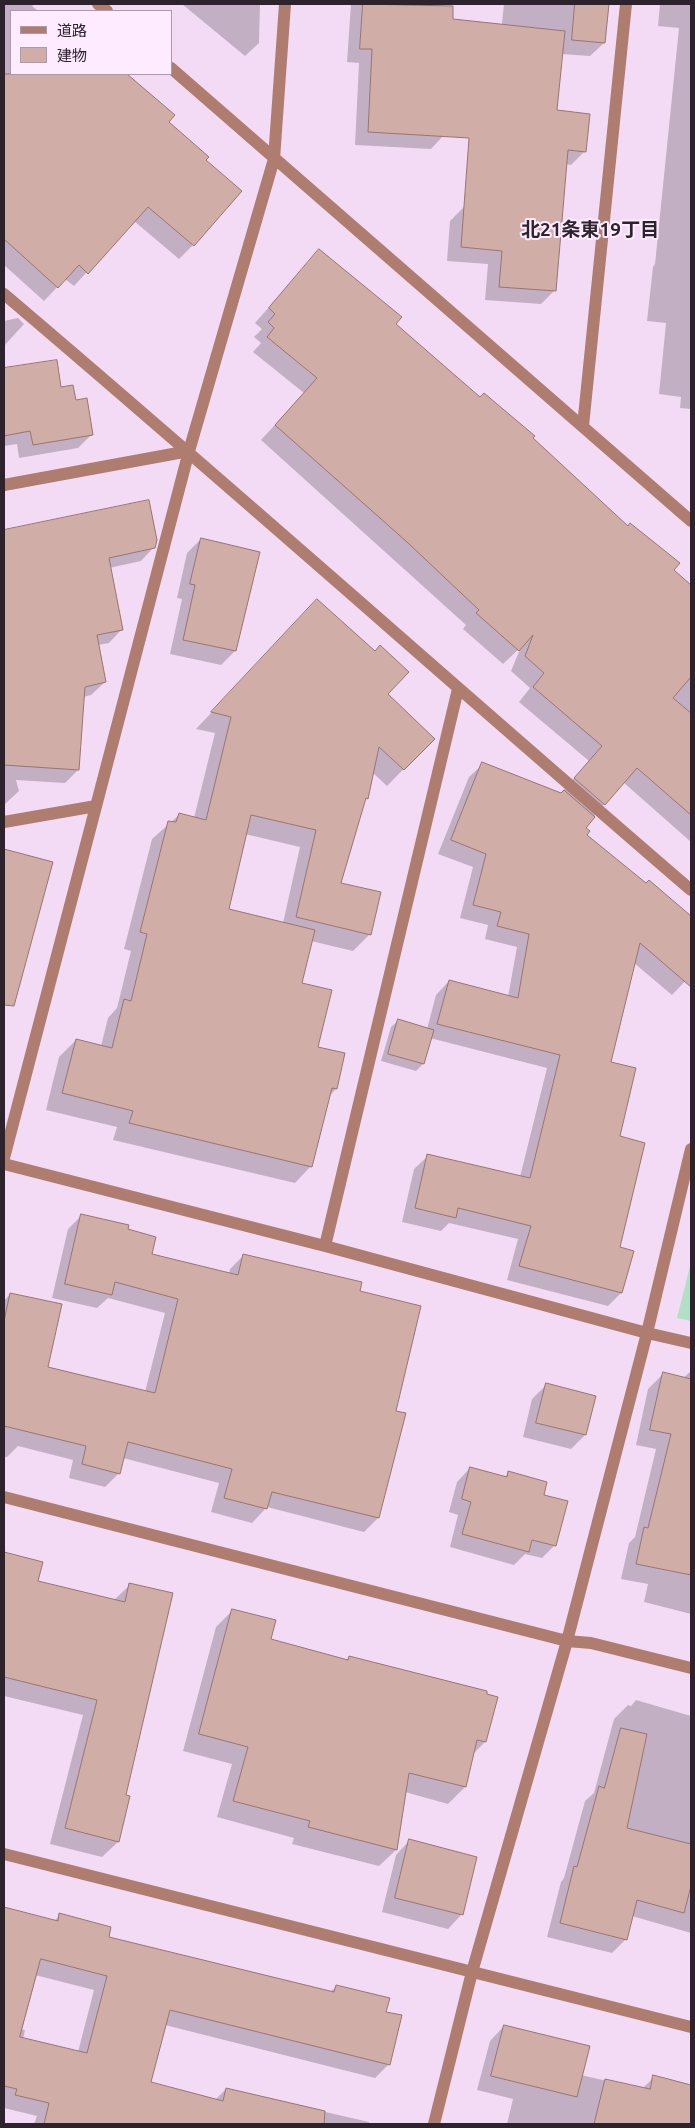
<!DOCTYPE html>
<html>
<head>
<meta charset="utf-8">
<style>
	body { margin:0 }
	#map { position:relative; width:695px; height:2128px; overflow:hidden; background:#f4dbf5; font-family:Ubuntu,"Noto Sans JP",sans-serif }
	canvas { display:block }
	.frame { position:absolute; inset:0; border:5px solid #2c232c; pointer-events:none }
	.legend { position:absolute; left:10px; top:10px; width:162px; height:65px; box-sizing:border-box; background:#feebff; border:1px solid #aa9bab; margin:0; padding:6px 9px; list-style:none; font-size:15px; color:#2c232c }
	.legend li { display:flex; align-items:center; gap:10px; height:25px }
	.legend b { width:25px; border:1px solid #aa9bab }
</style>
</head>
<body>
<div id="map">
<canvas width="695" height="2128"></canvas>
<div class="frame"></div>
<ul class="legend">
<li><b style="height:6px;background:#ae7d70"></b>道路</li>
<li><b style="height:14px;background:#d0ada7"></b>建物</li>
</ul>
</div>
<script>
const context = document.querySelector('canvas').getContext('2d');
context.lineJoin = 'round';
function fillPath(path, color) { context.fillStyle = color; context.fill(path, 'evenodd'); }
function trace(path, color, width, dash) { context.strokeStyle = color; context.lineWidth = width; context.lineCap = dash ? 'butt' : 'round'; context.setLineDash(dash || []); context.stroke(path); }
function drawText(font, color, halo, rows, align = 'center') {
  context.font = font + ' Ubuntu,"Noto Sans JP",sans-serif'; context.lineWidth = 4; context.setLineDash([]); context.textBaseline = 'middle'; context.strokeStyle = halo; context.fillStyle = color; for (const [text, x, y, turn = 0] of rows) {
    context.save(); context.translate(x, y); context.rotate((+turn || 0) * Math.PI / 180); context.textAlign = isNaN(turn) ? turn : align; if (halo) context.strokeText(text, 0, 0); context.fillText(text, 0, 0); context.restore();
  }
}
fillPath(new Path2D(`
	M 691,1262 L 691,1321 L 677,1318 Z`), '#b2e0c6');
fillPath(new Path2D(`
	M 4,4 L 35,4 L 32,6 L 38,11 L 11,11 L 11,74 L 110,74 L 167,122 L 205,160 L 193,245 L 179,259 L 134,221 L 74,286 L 65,279 L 44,301 L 4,265 Z
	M 182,4 L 260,4 L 259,43 L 245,56 Z
	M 351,4 L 428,4 L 452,7 L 444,135 L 431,149 L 355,145 L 359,63 L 347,62 Z
	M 504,4 L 607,4 L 604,43 L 590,56 L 561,54 L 556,111 L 585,151 L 571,165 L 565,164 L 555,290 L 541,304 L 485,300 L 488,264 L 447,261 L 450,221 L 464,207 L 483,209 Z
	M 660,4 L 691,4 L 691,409 L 680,408 L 681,397 L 659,394 L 666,323 L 647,321 L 653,267 L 655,264 L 679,28 L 658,26 Z
	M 319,250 L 395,324 L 480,399 L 531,438 L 691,587 L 691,842 L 623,782 L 584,828 L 585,836 L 646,884 L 649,881 L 691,918 L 691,975 L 672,995 L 634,963 L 610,1063 L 618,1137 L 618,1248 L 632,1251 L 621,1293 L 608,1306 L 507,1280 L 518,1239 L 449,1223 L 441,1231 L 402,1222 L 414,1169 L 428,1156 L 520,1177 L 547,1068 L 430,1038 L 423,1064 L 416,1071 L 381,1061 L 391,1027 L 399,1020 L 427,1029 L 436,995 L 449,981 L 508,997 L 517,947 L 485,939 L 488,925 L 460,918 L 473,867 L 438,854 L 469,777 L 483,764 L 560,794 L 589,761 L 519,702 L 530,688 L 511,671 L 521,647 L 503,664 L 463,629 L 466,625 L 261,440 L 304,393 L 253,352 L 261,343 L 254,337 L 262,329 L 255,323 Z
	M 18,318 L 24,324 L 4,346 L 4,321 Z
	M 56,361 L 60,388 L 75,402 L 92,434 L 78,448 L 19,458 L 17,444 L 4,446 L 4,369 Z
	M 28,527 L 154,547 L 141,561 L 109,568 L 122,629 L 109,643 L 98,645 L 105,682 L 91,695 L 83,697 L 78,770 L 65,783 L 16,780 L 19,791 L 4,805 L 4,532 Z
	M 201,539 L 235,651 L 221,665 L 170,654 L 182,599 L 177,598 L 187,553 Z
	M 317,600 L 386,694 L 433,739 L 387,786 L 372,772 L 367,798 L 364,801 L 340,883 L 370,934 L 353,951 L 311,941 L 301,984 L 316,1048 L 336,1089 L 329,1096 L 311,1166 L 295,1183 L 113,1140 L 117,1127 L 46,1110 L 59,1057 L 76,1040 L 101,1046 L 108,1018 L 117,1008 L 131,951 L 124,949 L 152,839 L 179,815 L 194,818 L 215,733 L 196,729 ZM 245,834 L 300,847 L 283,923 L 227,909 Z
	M 4,850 L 52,863 L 15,963 L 4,960 Z
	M 82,1215 L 126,1230 L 150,1255 L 229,1274 L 230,1269 L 244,1255 L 358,1292 L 395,1412 L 378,1518 L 364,1532 L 267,1507 L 252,1523 L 211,1512 L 219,1483 L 123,1458 L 119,1473 L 105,1487 L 69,1478 L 73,1460 L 18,1446 L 7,1457 L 4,1457 L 4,1301 L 10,1294 L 46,1367 L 145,1392 L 165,1313 L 108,1298 L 97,1308 L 52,1298 L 68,1229 Z
	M 690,1372 L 691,1372 L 691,1614 L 644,1602 L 648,1584 L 621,1579 L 629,1543 L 635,1537 L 656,1449 L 636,1445 L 648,1389 L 663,1374 L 683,1378 Z
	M 546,1385 L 585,1435 L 571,1449 L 523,1437 L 532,1399 Z
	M 470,1468 L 504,1477 L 509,1473 L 542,1496 L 555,1545 L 542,1558 L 525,1554 L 514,1565 L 450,1547 L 458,1515 L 449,1512 L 457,1482 Z
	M 4,1554 L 41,1563 L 37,1582 L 114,1600 L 130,1585 L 125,1796 L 118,1842 L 102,1857 L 50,1844 L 83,1715 L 4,1696 Z
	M 233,1610 L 269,1640 L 346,1661 L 349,1657 L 496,1698 L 485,1742 L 473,1754 L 465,1787 L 448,1804 L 405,1792 L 396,1850 L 379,1866 L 292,1844 L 294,1838 L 217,1817 L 232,1764 L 183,1751 L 216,1627 Z
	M 636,1700 L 691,1716 L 691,1933 L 632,1916 L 626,1939 L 612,1953 L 547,1937 L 561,1882 L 564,1878 L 585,1801 L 594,1793 L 614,1719 L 628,1705 L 631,1706 Z
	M 409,1841 L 476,1858 L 461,1915 L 448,1929 L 382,1912 L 396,1855 Z
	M 4,1908 L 54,1921 L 60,1915 L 107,1938 L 330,1992 L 337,1986 L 384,2013 L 389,2064 L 375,2078 L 165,2025 L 150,2083 L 215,2100 L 226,2089 L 369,2122 L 369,2124 L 34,2124 L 37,2116 L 4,2108 ZM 35,1975 L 94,1990 L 78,2052 L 23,2039 L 25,2030 L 21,2029 Z
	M 504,2026 L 581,2075 L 642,2089 L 654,2077 L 691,2086 L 691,2124 L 507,2124 L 513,2099 L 477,2090 L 490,2041 Z`), '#0003');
const building = new Path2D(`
	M 363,4 L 453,6 L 453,19 L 565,31 L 557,110 L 590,114 L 586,152 L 568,150 L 556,291 L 499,287 L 502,251 L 461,247 L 469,138 L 368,132 L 372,49 L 360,49 Z
	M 575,4 L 609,4 L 605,43 L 572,40 Z
	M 4,74 L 127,74 L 175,115 L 169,122 L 209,157 L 206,160 L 242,191 L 194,246 L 148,207 L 88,274 L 79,265 L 58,288 L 4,239 Z
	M 319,249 L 402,317 L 396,324 L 480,397 L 484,393 L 535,436 L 533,438 L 628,526 L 630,523 L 680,563 L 674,570 L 691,585 L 691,677 L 673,698 L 691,713 L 691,815 L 637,768 L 605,805 L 574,778 L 602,746 L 533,687 L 544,673 L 525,656 L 533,635 L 519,651 L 476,613 L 479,610 L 407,542 L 275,425 L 317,378 L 267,337 L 274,328 L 268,322 L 275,314 L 269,308 Z
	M 57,360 L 61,387 L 73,385 L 76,400 L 87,398 L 93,435 L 33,445 L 30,431 L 4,436 L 4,368 Z
	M 149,500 L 157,540 L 155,548 L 109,558 L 123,630 L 97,635 L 106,682 L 85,687 L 79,770 L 4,765 L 4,530 Z
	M 201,538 L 260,552 L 236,651 L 183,640 L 195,585 L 190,584 Z
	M 317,599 L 375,651 L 380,645 L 409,672 L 388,694 L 435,739 L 404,770 L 379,747 L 368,799 L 366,798 L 341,883 L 381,892 L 371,935 L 296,917 L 316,830 L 251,815 L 229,909 L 315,930 L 302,983 L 332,990 L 318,1047 L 345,1053 L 337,1089 L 332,1088 L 312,1167 L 129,1123 L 133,1111 L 62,1093 L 76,1039 L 112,1048 L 124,999 L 131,1001 L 147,934 L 140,932 L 168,821 L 176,822 L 179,813 L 206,820 L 231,717 L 211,712 Z
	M 482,762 L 561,793 L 564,790 L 595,817 L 586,828 L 590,831 L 587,835 L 646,883 L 649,880 L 691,916 L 691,987 L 640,943 L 611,1062 L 636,1068 L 620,1136 L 645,1143 L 620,1247 L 634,1251 L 622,1293 L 519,1266 L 531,1226 L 458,1208 L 456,1218 L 415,1208 L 427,1154 L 530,1178 L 560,1055 L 437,1024 L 449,980 L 518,998 L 529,934 L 497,926 L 501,912 L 473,905 L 486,854 L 451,840 Z
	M 4,849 L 53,862 L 14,1006 L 4,1005 Z
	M 398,1019 L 434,1030 L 424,1064 L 388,1054 Z
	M 81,1214 L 129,1225 L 128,1229 L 156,1237 L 152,1254 L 238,1275 L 243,1254 L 362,1282 L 360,1291 L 421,1306 L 396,1411 L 406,1413 L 379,1518 L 272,1492 L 267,1509 L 224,1498 L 232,1469 L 128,1442 L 120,1474 L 82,1464 L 86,1446 L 4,1426 L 4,1321 L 10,1293 L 62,1304 L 48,1367 L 155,1393 L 178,1299 L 115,1282 L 112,1295 L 65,1284 Z
	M 663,1372 L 691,1379 L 691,1575 L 636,1564 L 644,1527 L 648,1528 L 671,1434 L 650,1430 Z
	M 546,1383 L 596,1396 L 586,1435 L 536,1423 Z
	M 470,1467 L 507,1477 L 508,1471 L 547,1482 L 544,1495 L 568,1501 L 556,1546 L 532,1540 L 529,1552 L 462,1534 L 471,1502 L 462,1499 Z
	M 4,1552 L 43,1562 L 38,1581 L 125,1602 L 129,1583 L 173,1593 L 126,1795 L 130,1796 L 119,1842 L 65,1828 L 97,1700 L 4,1677 Z
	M 232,1609 L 276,1620 L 271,1639 L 348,1660 L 349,1656 L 487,1691 L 487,1694 L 498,1697 L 486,1742 L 477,1740 L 466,1787 L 409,1773 L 397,1850 L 308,1827 L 310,1821 L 233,1801 L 248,1747 L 199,1734 Z
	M 621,1728 L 647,1734 L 627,1828 L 691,1844 L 691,1886 L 684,1913 L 637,1900 L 627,1940 L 560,1923 L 574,1866 L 577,1867 L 599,1786 L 604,1788 Z
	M 409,1839 L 477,1857 L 463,1915 L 395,1898 Z
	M 4,1907 L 58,1921 L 59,1913 L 111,1927 L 109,1937 L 334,1992 L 336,1985 L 390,1998 L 386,2012 L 402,2015 L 390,2065 L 170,2010 L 151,2082 L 223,2101 L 226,2088 L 325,2111 L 324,2124 L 44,2124 L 49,2103 L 15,2095 L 17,2089 L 4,2086 ZM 41,1959 L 107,1976 L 87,2053 L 20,2037 Z
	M 504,2025 L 590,2046 L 577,2097 L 491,2076 Z
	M 653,2075 L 691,2085 L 691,2124 L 594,2124 L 605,2079 L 650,2089 Z`);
fillPath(building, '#d0ada7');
trace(building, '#967570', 1);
trace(new Path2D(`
	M 98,4 L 107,11
	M 171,68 L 691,521
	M 4,294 C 235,490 461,692 691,890
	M 583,426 L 626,4
	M 4,485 L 189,451
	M 4,822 L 96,806
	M 4,1158 L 189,451 L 274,159 L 285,4
	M 4,1164 L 325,1246 L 647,1333 L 691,1343
	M 325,1246 L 458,689
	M 4,1497 L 567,1641 L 591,1643 L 691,1668
	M 4,1854 L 691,2027
	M 434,2124 L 472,1972 L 567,1641 L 647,1333 L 691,1149`), '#ae7d70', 12);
drawText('bold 19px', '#2c232c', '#feebff', [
	["北21条東19丁目",590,230]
]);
</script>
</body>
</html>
